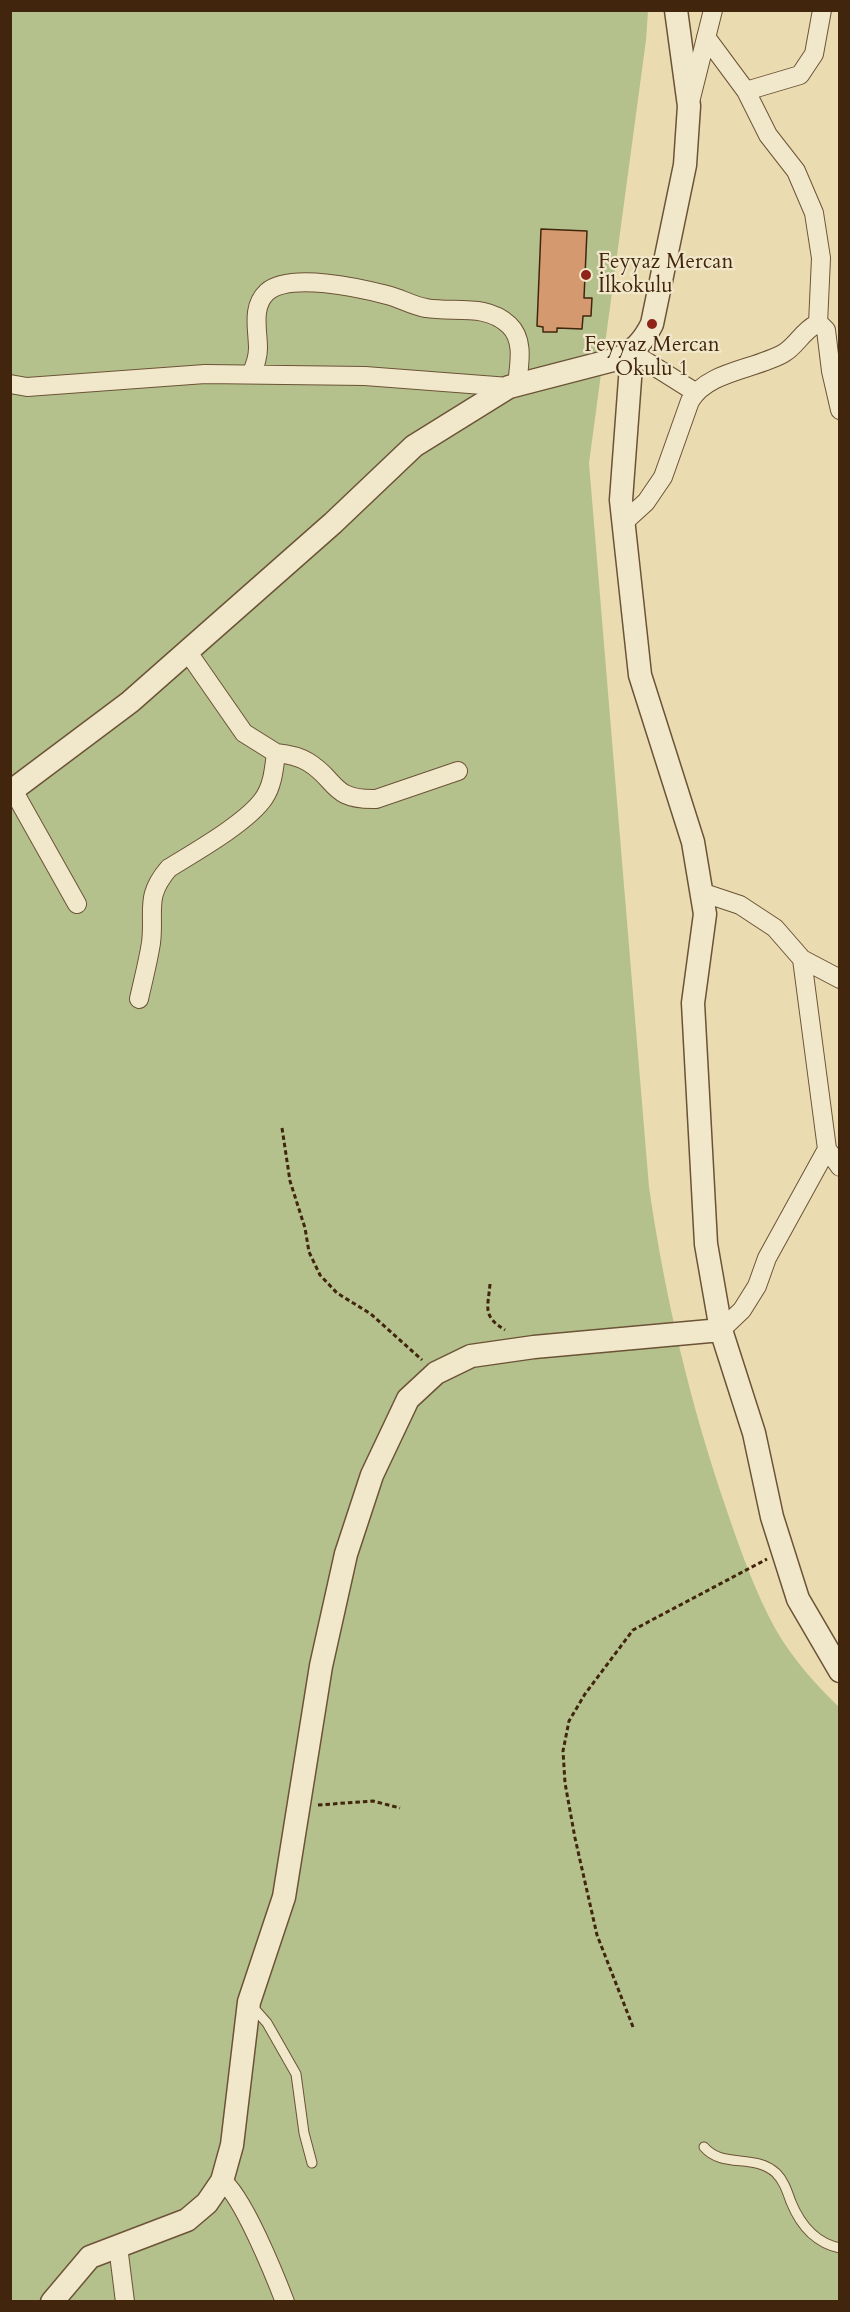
<!DOCTYPE html>
<html>
<head>
<meta charset="utf-8">
<style>
	body { margin:0 }
	#map { position:relative; width:850px; height:2312px; overflow:hidden; background:#eadcb0; font-family:Cardo,serif }
	canvas { display:block }
	.frame { position:absolute; inset:0; border:12px solid #42250d; pointer-events:none }
</style>
</head>
<body>
<div id="map">
<canvas width="850" height="2312"></canvas>
<div class="frame"></div>
</div>
<script>
const context = document.querySelector('canvas').getContext('2d');
context.lineJoin = 'round';
function fillPath(path, color) { context.fillStyle = color; context.fill(path, 'evenodd'); }
function trace(path, color, width, dash) { context.strokeStyle = color; context.lineWidth = width; context.lineCap = dash ? 'butt' : 'round'; context.setLineDash(dash || []); context.stroke(path); }
function drawText(font, color, halo, rows, align = 'center') {
  context.font = font + ' Cardo,serif'; context.lineWidth = 4.5; context.setLineDash([]); context.textBaseline = 'middle'; context.strokeStyle = halo; context.fillStyle = color; for (const [text, x, y, turn = 0] of rows) {
    context.save(); context.translate(x, y); context.rotate((+turn || 0) * Math.PI / 180); context.textAlign = isNaN(turn) ? turn : align; if (halo) context.strokeText(text, 0, 0); context.fillText(text, 0, 0); context.restore();
  }
}
fillPath(new Path2D(`
	M 11,11 L 648,11 L 646,40 L 589,463 L 649,1187 C 665,1297 690,1403 726,1508 C 740,1549 755,1592 776,1630 C 793,1659 815,1684 839,1707 L 839,2301 L 11,2302 Z`), '#b4c18d');
const building = new Path2D(`
	M 541,229 L 587,231 L 584,298 L 592,298 L 591,316 L 583,316 L 582,329 L 557,328 L 557,332 L 543,332 L 543,327 L 537,326 Z`);
fillPath(building, '#d4996f');
trace(building, '#42250d', 1.5);
const service = new Path2D(`
	M 252,2006 L 267,2023 L 296,2074 L 304,2133 L 312,2163
	M 704,2147 C 723,2169 754,2153 776,2173 C 784,2181 787,2191 791,2202 C 800,2224 815,2243 840,2248`);
const minor = new Path2D(`
	M 706,37 L 746,91 L 768,135 L 796,171 L 814,213 L 821,258 L 818,324
	M 746,91 L 800,75 L 814,54 L 822,10
	M 691,98 L 713,10
	M 633,353 L 695,392
	M 251,374 C 255,366 258,358 258,348 C 258,330 251,307 267,292 C 290,272 360,288 387,295 C 400,298 413,306 426,308 C 453,313 486,303 509,325 C 525,340 519,365 517,385
	M 10,384 L 27,387 L 205,374 L 365,376 L 509,387
	M 624,522 L 646,502 L 663,477 L 690,401 C 708,371 754,370 784,353 C 796,346 803,331 815,325 L 821,325 L 826,330 L 831,371 L 840,410
	M 276,753 C 287,754 298,756 308,762 C 338,780 330,800 376,799 L 458,771
	M 13,790 L 77,904
	M 701,892 L 740,905 L 775,928 L 802,959 L 827,1149 L 840,1167
	M 802,959 L 840,979
	M 139,999 C 143,981 148,962 151,943 C 155,910 144,897 169,868 C 195,852 248,822 264,798 C 273,785 274,768 276,753 L 244,733 L 187,651
	M 721,1330 L 742,1310 L 757,1286 L 767,1258 L 827,1149
	M 222,2181 C 242,2194 275,2276 285,2302
	M 118,2246 L 125,2302`);
const tertiary = new Path2D(`
	M 632,352 L 621,500 L 640,675 L 693,842 L 705,914 L 693,1003 L 706,1244 L 721,1330 L 754,1433 L 772,1517 L 798,1599 L 840,1671
	M 10,792 L 130,702 L 333,523 L 414,446 L 509,387 L 617,359 C 634,351 643,342 652,324 L 685,165 L 689,106 L 676,10
	M 52,2302 L 90,2257 L 187,2220 L 207,2203 L 222,2181 L 232,2145 L 249,2002 L 284,1897 L 321,1666 L 346,1554 L 372,1475 L 408,1399 L 436,1373 L 471,1356 L 534,1347 L 721,1330`);
trace(service, '#6c5336', 11);
trace(minor, '#6c5336', 20);
trace(tertiary, '#6c5336', 25);
trace(new Path2D(`
	M 282,1128 L 290,1181 L 305,1228 L 309,1252 L 320,1275 L 337,1293 L 371,1314 L 422,1360
	M 490,1284 C 488,1308 482,1316 505,1330
	M 318,1805 L 373,1801 L 400,1808
	M 633,2027 L 597,1935 L 575,1838 L 565,1783 L 563,1751 L 569,1721 L 585,1694 L 633,1630 L 767,1559`), '#42250d', 3, [4.5, 3]);
trace(service, '#f1e8cc', 9);
trace(minor, '#f1e8cc', 18);
trace(tertiary, '#f1e8cc', 22);
for (const [x, y, r, color] of [
	[586,275,6,"#8f2418"],
	[652,324,6,"#8f2418"]
]) { const dot = new Path2D(); dot.arc(x, y, r, 0, 2 * Math.PI); context.fillStyle = color; context.fill(dot); trace(dot, '#f1e8cc', 2); }
drawText('21px', '#42250d', '#f1e8cc', [
	["Feyyaz Mercan",598,263],
	["İlkokulu",598,287],
	["Feyyaz Mercan",652,346,"center"],
	["Okulu 1",652,370,"center"]
], 'left');
</script>
</body>
</html>
